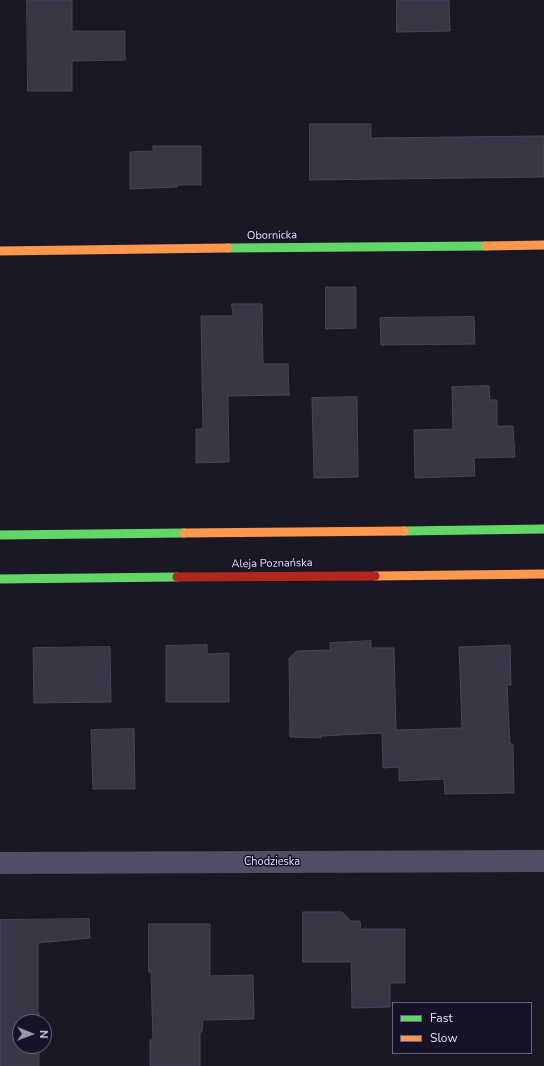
<!DOCTYPE html>
<html>
<head>
<meta charset="utf-8">
<style>
	body { margin:0 }
	#map { position:relative; width:544px; height:1066px; overflow:hidden; background:#1a1824; font-family:"Nunito Sans",sans-serif }
	canvas { display:block }
	.legend { position:absolute; left:392px; top:1002px; width:140px; height:52px; box-sizing:border-box; background:#161329; border:1px solid #67647d; margin:0; padding:5px 7px; list-style:none; font-size:12px; color:#e1defc }
	.legend li { display:flex; align-items:center; gap:8px; height:20px }
	.legend b { width:20px; border:1px solid #67647d }
	.north { position:absolute; left:12px; top:1014px; width:40px; height:40px; box-sizing:border-box; background:#161329; border:1px solid #67647d; border-radius:50%; rotate:91deg; font-size:11px; font-weight:700; line-height:16px; text-align:center; color:#e1defc }
	.north::after { content:''; display:block; margin:auto; width:14px; height:18px; background:#9b99b0; clip-path:polygon(50% 0,100% 100%,50% 72%,0 100%) }
</style>
</head>
<body>
<div id="map">
<canvas width="544" height="1066"></canvas>
<ul class="legend">
<li><b style="height:5px;background:#63d668"></b>Fast</li>
<li><b style="height:5px;background:#ff974d"></b>Slow</li>
</ul>
<div class="north">N</div>
</div>
<script>
const context = document.querySelector('canvas').getContext('2d');
context.lineJoin = 'round';
function fillPath(path, color) { context.fillStyle = color; context.fill(path, 'evenodd'); }
function trace(path, color, width, dash) { context.strokeStyle = color; context.lineWidth = width; context.lineCap = dash ? 'butt' : 'round'; context.setLineDash(dash || []); context.stroke(path); }
function drawText(font, color, halo, rows, align = 'center') {
  context.font = font + ' "Nunito Sans",sans-serif'; context.lineWidth = 3; context.setLineDash([]); context.textBaseline = 'middle'; context.strokeStyle = halo; context.fillStyle = color; for (const [text, x, y, turn = 0] of rows) {
    context.save(); context.translate(x, y); context.rotate((+turn || 0) * Math.PI / 180); context.textAlign = isNaN(turn) ? turn : align; if (halo) context.strokeText(text, 0, 0); context.fillText(text, 0, 0); context.restore();
  }
}
const building = new Path2D(`
	M 27,0 L 72,0 L 72,31 L 125,31 L 125,60 L 72,61 L 72,91 L 28,91 Z
	M 397,0 L 449,0 L 450,31 L 397,32 Z
	M 310,124 L 371,124 L 371,138 L 544,136 L 544,177 L 310,180 Z
	M 153,146 L 201,146 L 201,185 L 178,185 L 177,187 L 130,189 L 130,152 L 153,151 Z
	M 326,287 L 356,287 L 356,328 L 326,329 Z
	M 232,304 L 262,304 L 263,364 L 288,364 L 289,395 L 228,396 L 229,462 L 196,463 L 196,429 L 203,429 L 201,316 L 233,316 Z
	M 474,317 L 475,344 L 381,345 L 380,318 Z
	M 489,386 L 490,400 L 497,400 L 497,426 L 513,426 L 515,457 L 474,458 L 475,476 L 415,478 L 414,430 L 453,429 L 452,387 Z
	M 357,397 L 358,477 L 314,478 L 312,398 Z
	M 371,641 L 371,648 L 394,648 L 396,730 L 462,728 L 459,647 L 510,645 L 511,685 L 507,685 L 510,744 L 513,744 L 514,793 L 445,794 L 444,779 L 399,781 L 399,767 L 383,768 L 382,733 L 321,736 L 321,738 L 290,737 L 289,658 L 297,651 L 330,650 L 330,643 Z
	M 207,645 L 207,654 L 229,653 L 229,702 L 166,702 L 166,646 Z
	M 110,647 L 111,702 L 34,703 L 33,648 Z
	M 134,729 L 135,789 L 93,789 L 91,730 Z
	M 303,912 L 342,912 L 351,921 L 360,921 L 361,929 L 405,929 L 405,983 L 390,983 L 390,1007 L 352,1008 L 351,962 L 303,962 Z
	M 89,919 L 90,938 L 38,943 L 38,1013 L 39,1013 L 39,1022 L 20,1022 L 20,1046 L 39,1046 L 39,1066 L 0,1066 L 0,920 Z
	M 149,924 L 210,924 L 210,976 L 253,975 L 254,1019 L 203,1020 L 202,1032 L 200,1032 L 200,1066 L 150,1066 L 150,1040 L 153,1040 L 151,972 L 149,972 Z`);
fillPath(building, '#393745');
trace(building, '#474456', 1);
trace(new Path2D(`
	M 0,863 L 544,861`), '#4f4e64', 22);
trace(new Path2D(`
	M 228,248 L 486,246
	M 404,531 L 544,529
	M 0,535 L 184,533
	M 0,579 L 177,577`), '#63d668', 9);
trace(new Path2D(`
	M 486,246 L 544,245
	M 0,251 L 228,248
	M 184,533 L 404,531
	M 375,576 L 544,574`), '#ff974d', 9);
trace(new Path2D(`
	M 177,577 L 375,576`), '#b3261e', 9);
drawText('11px', '#e1defc', '#161329', [
	["Obornicka",272,236,-1],
	["Aleja Poznańska",272,564,-1],
	["Chodzieska",272,862]
]);
</script>
</body>
</html>
